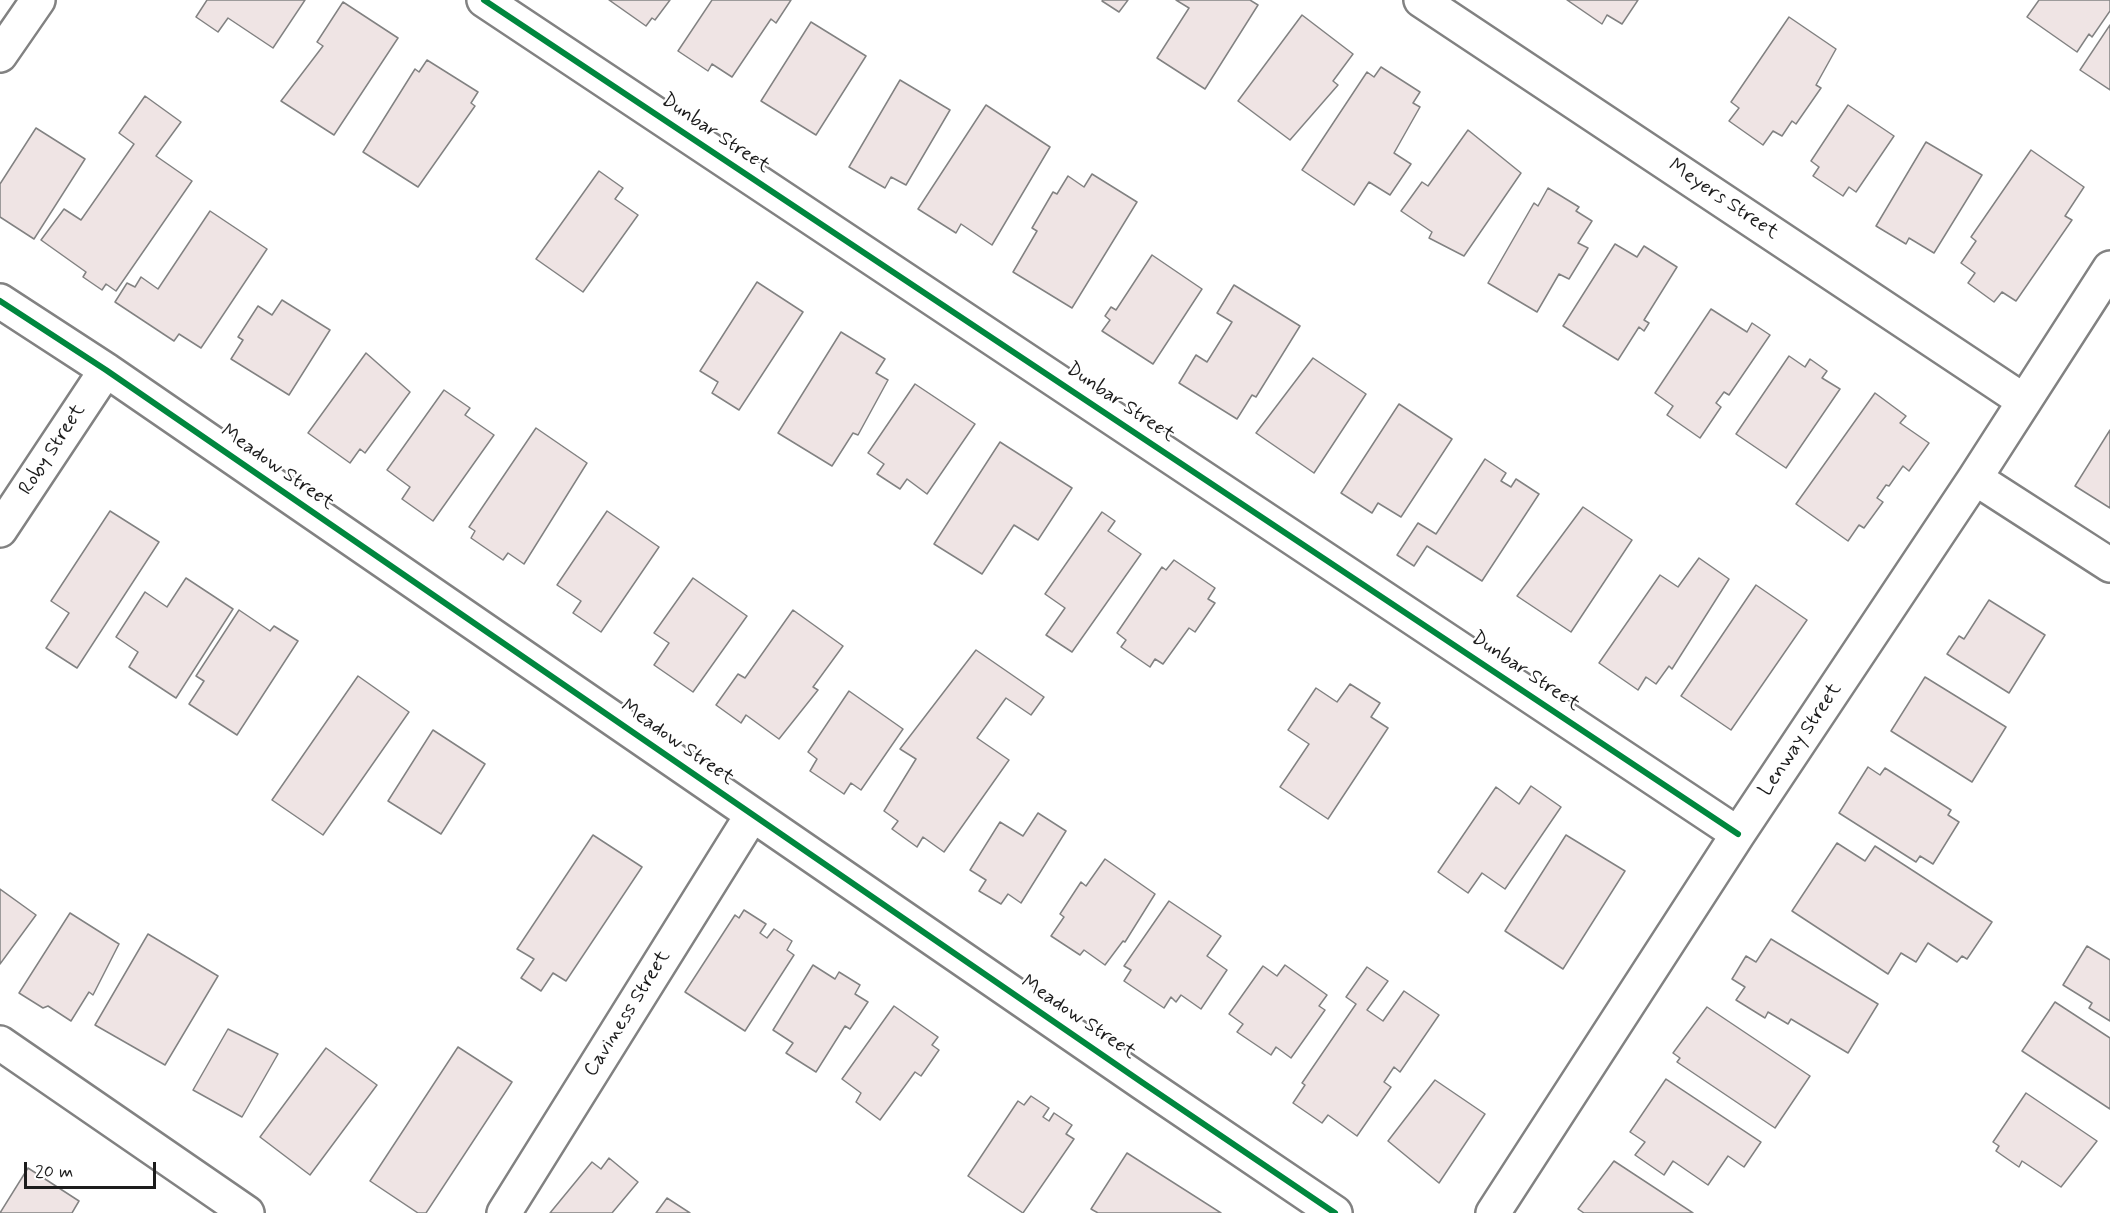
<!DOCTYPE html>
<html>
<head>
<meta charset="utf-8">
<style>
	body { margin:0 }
	#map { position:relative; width:2110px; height:1213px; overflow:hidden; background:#fff; font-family:Mynerve,sans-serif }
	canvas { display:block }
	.scale { position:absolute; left:24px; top:1162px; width:132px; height:27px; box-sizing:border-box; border:3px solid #1c1c1c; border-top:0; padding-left:8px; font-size:18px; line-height:21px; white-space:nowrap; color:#1c1c1c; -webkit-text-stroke:4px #fff; paint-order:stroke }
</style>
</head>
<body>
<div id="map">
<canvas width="2110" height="1213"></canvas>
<div class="scale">20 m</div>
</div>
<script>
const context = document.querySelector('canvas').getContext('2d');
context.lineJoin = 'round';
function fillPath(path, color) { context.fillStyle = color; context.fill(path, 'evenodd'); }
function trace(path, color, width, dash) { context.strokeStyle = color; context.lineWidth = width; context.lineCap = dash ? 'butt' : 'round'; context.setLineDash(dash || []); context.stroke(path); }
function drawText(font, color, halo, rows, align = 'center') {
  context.font = font + ' Mynerve,sans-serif'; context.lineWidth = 4.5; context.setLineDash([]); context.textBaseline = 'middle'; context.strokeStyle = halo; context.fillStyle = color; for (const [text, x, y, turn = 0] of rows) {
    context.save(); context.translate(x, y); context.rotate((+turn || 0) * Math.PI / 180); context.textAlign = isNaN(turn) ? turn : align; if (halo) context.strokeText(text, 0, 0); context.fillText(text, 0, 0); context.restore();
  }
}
const building = new Path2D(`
	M 207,0 L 305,0 L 273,48 L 228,18 L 218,32 L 196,17 Z
	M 609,0 L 670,0 L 655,20 L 652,18 L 646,26 Z
	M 712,0 L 791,0 L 776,23 L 771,19 L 732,77 L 712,64 L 708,71 L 678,51 Z
	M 1103,0 L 1128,0 L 1119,12 L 1102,1 Z
	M 1176,0 L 1250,0 L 1258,5 L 1205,89 L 1157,58 L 1189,8 Z
	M 1567,0 L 1638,0 L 1622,24 L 1607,15 L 1602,24 Z
	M 2039,0 L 2110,0 L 2110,11 L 2092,37 L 2089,34 L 2077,52 L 2027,17 Z
	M 343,2 L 398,38 L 334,135 L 281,101 L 323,46 L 317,42 Z
	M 1302,15 L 1353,54 L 1333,81 L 1338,85 L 1290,140 L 1238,101 Z
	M 1789,17 L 1836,49 L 1816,85 L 1821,88 L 1796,124 L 1792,121 L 1782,136 L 1773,131 L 1763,145 L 1729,121 L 1739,108 L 1731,102 Z
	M 811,22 L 866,56 L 816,135 L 761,101 Z
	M 2110,25 L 2110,90 L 2080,70 Z
	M 427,60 L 478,92 L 471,103 L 475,106 L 418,187 L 363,152 L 415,69 L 419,72 Z
	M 1381,67 L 1420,92 L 1413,103 L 1420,107 L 1394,153 L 1411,164 L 1390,195 L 1369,182 L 1354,205 L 1302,170 L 1367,72 L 1374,77 Z
	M 900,80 L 950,110 L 906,185 L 891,177 L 885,188 L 849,167 Z
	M 145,96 L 181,122 L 156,156 L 192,181 L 116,291 L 106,284 L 102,290 L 83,277 L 86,272 L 41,240 L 64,209 L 81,220 L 134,144 L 119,133 Z
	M 986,105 L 1050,147 L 992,245 L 961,224 L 956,233 L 918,209 Z
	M 1848,105 L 1894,136 L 1856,192 L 1849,187 L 1843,196 L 1813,176 L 1819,167 L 1811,161 Z
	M 36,128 L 85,159 L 34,239 L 0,217 L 0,184 Z
	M 1468,130 L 1521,173 L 1464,256 L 1429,238 L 1432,232 L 1401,211 L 1422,182 L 1428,186 Z
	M 1926,142 L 1982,175 L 1934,253 L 1909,238 L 1906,244 L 1876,226 Z
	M 2031,150 L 2084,187 L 2065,216 L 2072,220 L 2016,301 L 2002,292 L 1994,302 L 1968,283 L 1975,273 L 1961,263 L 1976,241 L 1971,237 Z
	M 599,171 L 623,188 L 615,199 L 638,215 L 583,292 L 536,259 Z
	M 1092,174 L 1137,202 L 1072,308 L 1013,272 L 1037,231 L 1032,228 L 1053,192 L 1057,194 L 1068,176 L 1084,187 Z
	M 1548,188 L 1579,207 L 1576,211 L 1592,221 L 1578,243 L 1588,248 L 1569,279 L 1559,274 L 1537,312 L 1488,283 L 1534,203 L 1538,206 Z
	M 210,211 L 267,249 L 201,348 L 179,334 L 174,341 L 115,302 L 127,283 L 135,287 L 141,277 L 158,289 Z
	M 1615,244 L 1637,257 L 1644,246 L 1677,267 L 1644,320 L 1649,323 L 1644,331 L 1639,327 L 1618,360 L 1563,326 Z
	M 1152,255 L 1202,289 L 1153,364 L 1102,331 L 1110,320 L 1105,316 L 1111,307 L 1116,310 Z
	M 757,282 L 803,312 L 739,410 L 712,393 L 718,382 L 700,371 Z
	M 1234,285 L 1300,326 L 1256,397 L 1252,395 L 1237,419 L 1179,383 L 1196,355 L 1207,362 L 1232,322 L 1217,313 Z
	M 282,300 L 330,330 L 289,395 L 231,359 L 243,340 L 238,337 L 258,306 L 272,315 Z
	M 1711,309 L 1747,332 L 1752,323 L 1770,335 L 1729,395 L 1724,392 L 1716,403 L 1721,407 L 1700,438 L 1667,415 L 1673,406 L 1655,393 Z
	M 841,332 L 885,359 L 876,373 L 888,380 L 858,435 L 853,433 L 832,466 L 778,433 Z
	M 366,353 L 410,392 L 365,453 L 360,449 L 350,463 L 308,433 Z
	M 1789,356 L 1805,367 L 1810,359 L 1827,371 L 1822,378 L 1840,389 L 1786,468 L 1736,434 Z
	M 1313,358 L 1366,394 L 1314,473 L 1256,433 Z
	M 915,384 L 975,424 L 927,494 L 907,479 L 900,489 L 877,474 L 884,464 L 868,453 Z
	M 444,390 L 470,408 L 465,415 L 494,435 L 433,521 L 402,499 L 410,487 L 387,470 Z
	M 1875,393 L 1906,416 L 1900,423 L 1929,443 L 1909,471 L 1903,466 L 1889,486 L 1886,485 L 1877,498 L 1883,502 L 1864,528 L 1859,525 L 1848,541 L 1796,504 Z
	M 1399,404 L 1452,439 L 1401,517 L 1378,503 L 1372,513 L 1341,493 Z
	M 536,428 L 587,463 L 524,564 L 508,553 L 503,560 L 471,538 L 475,531 L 469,527 Z
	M 2110,430 L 2110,508 L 2075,486 Z
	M 1000,442 L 1072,488 L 1038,540 L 1014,525 L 982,574 L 934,544 Z
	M 1485,459 L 1506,473 L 1501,481 L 1511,487 L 1516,479 L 1539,494 L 1482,581 L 1427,546 L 1414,566 L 1397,555 L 1418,523 L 1436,534 Z
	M 1583,507 L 1632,540 L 1571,632 L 1517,596 Z
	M 110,511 L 159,542 L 77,668 L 46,648 L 69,613 L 51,601 Z
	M 607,511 L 659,547 L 601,632 L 573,613 L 581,601 L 557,585 Z
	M 1102,512 L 1115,521 L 1108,531 L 1141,554 L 1072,652 L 1046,635 L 1065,608 L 1045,594 Z
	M 1699,558 L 1729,579 L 1672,669 L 1669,666 L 1656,684 L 1646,677 L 1638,690 L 1599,663 L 1660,575 L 1678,587 Z
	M 1174,560 L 1215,588 L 1208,599 L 1215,603 L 1195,632 L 1189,628 L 1163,664 L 1155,659 L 1150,667 L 1121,647 L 1126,640 L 1117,633 L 1162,567 L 1166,570 Z
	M 186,578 L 233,609 L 176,698 L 129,667 L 138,652 L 116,637 L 145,592 L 167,607 Z
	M 693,578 L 747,616 L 693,692 L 654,665 L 669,643 L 654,633 Z
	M 1756,585 L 1807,620 L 1731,730 L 1681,696 Z
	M 1989,600 L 2045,635 L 2009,693 L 1947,654 L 1959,636 L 1964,639 Z
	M 239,610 L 270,631 L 274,626 L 298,641 L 237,735 L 189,704 L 204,681 L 196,676 Z
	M 793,610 L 843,646 L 813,687 L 818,690 L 779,739 L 746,715 L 741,723 L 716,705 L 738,674 L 745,678 Z
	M 976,650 L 1044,697 L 1031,715 L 1006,698 L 977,738 L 1009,760 L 944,852 L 923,837 L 917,847 L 892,829 L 898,821 L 884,811 L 916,759 L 900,749 Z
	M 358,676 L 409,712 L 323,835 L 272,800 Z
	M 1925,677 L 2006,727 L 1972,782 L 1891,731 Z
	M 1350,684 L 1380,703 L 1371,717 L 1388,728 L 1328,819 L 1280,787 L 1309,744 L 1288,730 L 1316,688 L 1337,702 Z
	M 849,691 L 903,729 L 861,790 L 851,783 L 844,794 L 810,771 L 817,759 L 808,752 Z
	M 433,730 L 485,764 L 441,834 L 388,801 Z
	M 1868,767 L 1880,775 L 1885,768 L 1951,810 L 1948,815 L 1959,822 L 1933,864 L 1920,856 L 1916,862 L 1839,813 Z
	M 1531,786 L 1561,807 L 1505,889 L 1482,873 L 1468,893 L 1438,872 L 1496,787 L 1519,804 Z
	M 1038,813 L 1066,831 L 1021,903 L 1008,894 L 1001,904 L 979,891 L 986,880 L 970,870 L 1000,822 L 1023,836 Z
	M 593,835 L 642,867 L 566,981 L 553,973 L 541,991 L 521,978 L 534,959 L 517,949 Z
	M 1566,835 L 1625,871 L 1563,969 L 1505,931 Z
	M 1837,843 L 1865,861 L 1875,846 L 1992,922 L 1967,959 L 1962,956 L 1957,962 L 1928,943 L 1916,962 L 1901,953 L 1888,974 L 1792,911 Z
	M 1105,859 L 1155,894 L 1125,942 L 1123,941 L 1105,965 L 1084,950 L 1080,955 L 1051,936 L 1064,917 L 1060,914 L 1081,882 L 1086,886 Z
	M 0,889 L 36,915 L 0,964 Z
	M 1169,901 L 1221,936 L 1207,956 L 1227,970 L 1201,1009 L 1181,995 L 1176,1002 L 1171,997 L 1164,1008 L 1124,981 L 1131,970 L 1124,966 Z
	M 744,910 L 766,924 L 760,933 L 767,938 L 774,929 L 792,941 L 787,950 L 794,955 L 745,1031 L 685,992 L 735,915 L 739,918 Z
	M 70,913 L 119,944 L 93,995 L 89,992 L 71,1021 L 48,1006 L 43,1008 L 19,993 Z
	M 148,934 L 218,976 L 165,1065 L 95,1025 Z
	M 1771,939 L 1878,1004 L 1848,1053 L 1791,1019 L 1788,1024 L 1768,1012 L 1765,1018 L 1736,1000 L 1745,987 L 1732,979 L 1746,956 L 1756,962 Z
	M 2087,946 L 2110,960 L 2110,1021 L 2089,1008 L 2092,1003 L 2063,985 Z
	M 813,965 L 835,979 L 839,972 L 860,985 L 855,994 L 868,1002 L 850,1029 L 845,1026 L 816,1072 L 786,1053 L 793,1043 L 773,1030 Z
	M 1285,965 L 1327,995 L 1319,1006 L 1325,1010 L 1291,1058 L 1276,1047 L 1271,1055 L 1237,1032 L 1243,1024 L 1229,1014 L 1263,966 L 1277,976 Z
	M 1367,967 L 1388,981 L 1367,1010 L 1383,1021 L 1404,991 L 1439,1015 L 1400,1072 L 1394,1067 L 1384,1082 L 1391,1087 L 1357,1136 L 1328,1115 L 1322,1123 L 1293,1103 L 1305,1085 L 1302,1083 L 1356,1004 L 1346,997 Z
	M 2055,1002 L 2110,1038 L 2110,1109 L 2022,1051 Z
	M 894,1006 L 938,1037 L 932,1045 L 939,1050 L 921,1076 L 915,1072 L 880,1120 L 856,1102 L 861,1093 L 842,1079 Z
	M 1707,1007 L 1810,1076 L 1775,1128 L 1677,1062 L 1680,1058 L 1673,1053 Z
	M 228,1029 L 278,1054 L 242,1117 L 193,1090 Z
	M 458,1047 L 512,1082 L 426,1213 L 418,1213 L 370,1181 Z
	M 326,1048 L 377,1085 L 310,1175 L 260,1137 Z
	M 1666,1079 L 1761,1142 L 1744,1167 L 1728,1156 L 1708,1185 L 1673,1161 L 1664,1175 L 1635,1155 L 1645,1142 L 1630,1132 Z
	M 1435,1080 L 1485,1114 L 1439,1183 L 1388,1141 Z
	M 2026,1093 L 2097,1141 L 2061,1187 L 2022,1161 L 2019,1167 L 1996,1151 L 1999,1146 L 1993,1142 Z
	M 1031,1096 L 1049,1108 L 1043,1117 L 1049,1121 L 1054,1113 L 1072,1125 L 1066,1134 L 1074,1139 L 1023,1213 L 968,1176 L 1018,1101 L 1024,1105 Z
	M 1127,1153 L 1221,1213 L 1098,1213 L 1091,1209 Z
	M 609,1158 L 638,1182 L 612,1213 L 550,1213 L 592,1162 L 601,1169 Z
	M 1614,1161 L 1693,1213 L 1584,1213 L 1578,1209 Z
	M 28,1168 L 79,1201 L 72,1213 L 0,1213 Z
	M 667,1198 L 690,1213 L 656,1213 Z`);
fillPath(building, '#efe4e4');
trace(building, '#828282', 1.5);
const minor = new Path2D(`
	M 484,0 L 1738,834
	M 1421,0 L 2024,401
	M 0,55 L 38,0
	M 0,301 L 106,370 L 1143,1083 L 1335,1213
	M 1975,478 L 2110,565
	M 0,530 L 106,370
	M 0,1043 L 247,1213
	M 504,1213 L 752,815
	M 1493,1213 L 1738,834 L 1975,478 L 2110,268`);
trace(minor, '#828282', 38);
trace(minor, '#fff', 33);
trace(new Path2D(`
	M 484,0 L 1738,834
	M 0,301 L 106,370 L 1143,1083 L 1335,1213`), '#00873e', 6);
drawText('20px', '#1c1c1c', '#fff', [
	["Dunbar Street",715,134,34],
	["Meyers Street",1723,200,34],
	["Dunbar Street",1120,403,34],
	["Roby Street",53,450,-57],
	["Meadow Street",277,468,35],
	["Dunbar Street",1525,672,34],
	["Lenway Street",1801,740,-56],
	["Meadow Street",677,743,35],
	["Caviness Street",628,1014,-58],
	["Meadow Street",1078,1018,34]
]);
</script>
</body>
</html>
